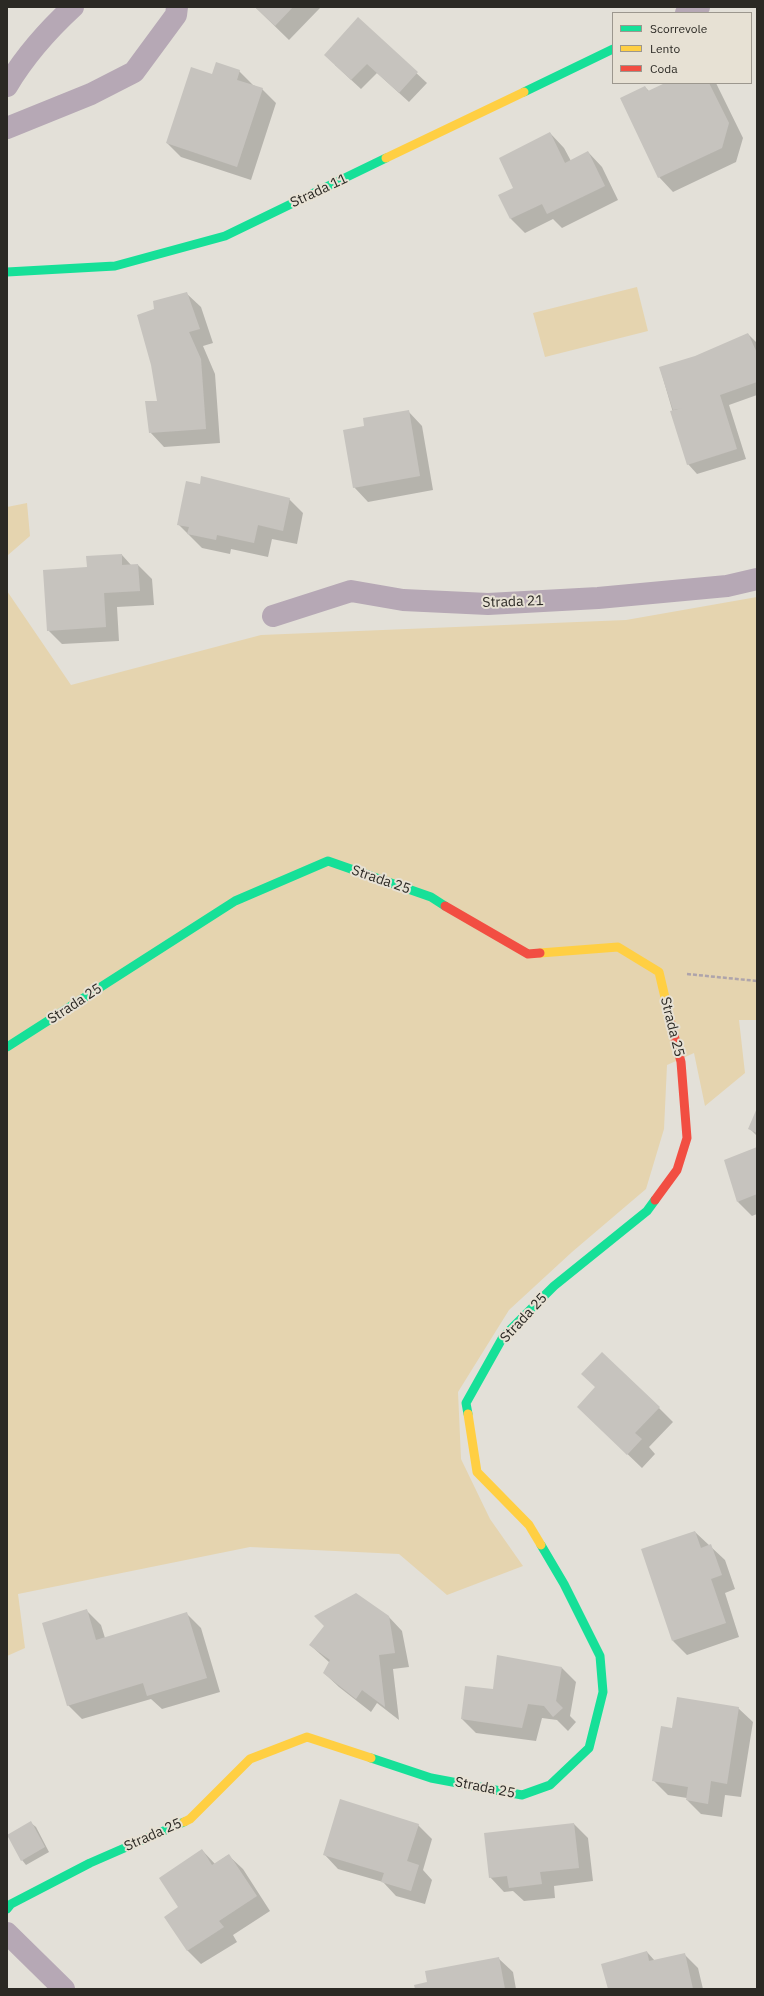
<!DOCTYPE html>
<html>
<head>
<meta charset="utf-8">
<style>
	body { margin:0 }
	#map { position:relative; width:764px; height:1996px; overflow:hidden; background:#e3e0d8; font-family:"IBM Plex Sans",sans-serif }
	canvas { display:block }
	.frame { position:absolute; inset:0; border:8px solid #2b2924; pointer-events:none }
	.legend { position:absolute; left:612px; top:12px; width:140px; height:72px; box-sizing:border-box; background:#e7e1d4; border:1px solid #9c978e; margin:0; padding:5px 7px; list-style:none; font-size:12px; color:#2b2924 }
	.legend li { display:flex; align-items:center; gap:8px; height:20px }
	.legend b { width:20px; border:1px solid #9c978e }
</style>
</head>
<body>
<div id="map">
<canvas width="764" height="1996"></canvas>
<div class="frame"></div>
<ul class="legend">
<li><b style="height:5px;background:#16e098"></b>Scorrevole</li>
<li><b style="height:5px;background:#ffcf43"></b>Lento</li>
<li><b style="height:5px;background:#f24e42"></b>Coda</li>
</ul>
</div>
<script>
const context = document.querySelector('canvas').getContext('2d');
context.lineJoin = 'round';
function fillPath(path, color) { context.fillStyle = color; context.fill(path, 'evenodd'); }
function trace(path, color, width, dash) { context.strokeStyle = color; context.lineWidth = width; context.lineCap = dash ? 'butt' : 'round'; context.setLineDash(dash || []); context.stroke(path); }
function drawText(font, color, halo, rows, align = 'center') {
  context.font = font + ' "IBM Plex Sans",sans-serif'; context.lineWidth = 4; context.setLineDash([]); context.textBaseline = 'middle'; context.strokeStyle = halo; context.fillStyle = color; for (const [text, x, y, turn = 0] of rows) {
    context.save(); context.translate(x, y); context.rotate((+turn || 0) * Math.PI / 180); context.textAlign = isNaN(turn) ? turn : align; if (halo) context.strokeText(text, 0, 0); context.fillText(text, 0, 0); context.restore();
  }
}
fillPath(new Path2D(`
	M 637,287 L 648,331 L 545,357 L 533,313 Z
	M 27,503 L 30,536 L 8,555 L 7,568 L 7,507 Z
	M 7,591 L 71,685 L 261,635 L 626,620 L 757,597 L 757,1020 L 739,1020 L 745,1073 L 705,1106 L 694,1053 L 667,1065 L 664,1129 L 646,1189 L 572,1252 L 509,1310 L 458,1392 L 461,1459 L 490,1519 L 523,1566 L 447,1595 L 399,1554 L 250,1547 L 18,1594 L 25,1648 L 7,1656 Z`), '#e5d4af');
fillPath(new Path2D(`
	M 255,7 L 320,7 L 320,8 L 289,40 Z
	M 358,19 L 427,83 L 409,102 L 377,73 L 361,89 L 335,65 Z
	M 239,71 L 253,85 L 262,89 L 276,103 L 251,180 L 181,157 L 167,143 L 213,75 Z
	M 668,83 L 716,83 L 743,138 L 736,162 L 673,192 L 659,177 L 645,87 L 650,92 Z
	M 550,133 L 564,148 L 571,161 L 588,152 L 602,167 L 618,200 L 562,228 L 553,219 L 525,233 L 511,219 L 515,188 Z
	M 186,293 L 201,307 L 213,343 L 203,346 L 215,374 L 220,443 L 164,447 L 150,432 Z
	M 748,334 L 757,343 L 757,395 L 729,405 L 746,459 L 697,474 L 688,464 L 660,368 L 695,357 Z
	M 408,411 L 422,426 L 433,490 L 368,502 L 354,487 Z
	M 289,499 L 303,513 L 297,544 L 272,539 L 268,557 L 231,549 L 230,554 L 202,548 L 178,524 Z
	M 122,555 L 131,565 L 138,565 L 152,579 L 154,605 L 117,607 L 119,641 L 62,644 L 48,630 L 88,568 Z
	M 757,1111 L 757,1136 L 749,1128 Z
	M 757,1148 L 757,1214 L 752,1216 L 738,1202 Z
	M 659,1408 L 673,1422 L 649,1447 L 655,1454 L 642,1468 L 593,1421 Z
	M 695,1532 L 725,1560 L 735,1589 L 725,1593 L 739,1637 L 687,1655 L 673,1641 Z
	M 87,1611 L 101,1625 L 105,1638 L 186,1613 L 201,1628 L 220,1692 L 162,1709 L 151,1699 L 82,1719 L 68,1705 Z
	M 388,1616 L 402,1631 L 409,1667 L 393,1669 L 399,1720 L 377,1703 L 371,1712 L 339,1687 L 324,1673 L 330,1663 L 310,1645 Z
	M 562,1668 L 576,1682 L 570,1716 L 576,1722 L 568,1731 L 557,1720 L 542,1718 L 536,1741 L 476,1733 L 462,1719 L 494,1690 Z
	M 738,1708 L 753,1722 L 741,1797 L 725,1795 L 722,1817 L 701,1814 L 687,1800 L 687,1798 L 668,1795 L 654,1781 L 673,1729 Z
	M 31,1823 L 36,1827 L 49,1852 L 26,1865 L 22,1860 Z
	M 574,1824 L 588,1838 L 593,1881 L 554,1886 L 555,1898 L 524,1901 L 513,1891 L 504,1892 L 490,1877 Z
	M 418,1825 L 432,1839 L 423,1870 L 432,1880 L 425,1904 L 396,1896 L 383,1882 L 338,1869 L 324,1854 Z
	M 202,1850 L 215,1864 L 228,1855 L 243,1869 L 270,1911 L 233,1935 L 237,1942 L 201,1964 L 187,1950 L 179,1907 Z
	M 647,1952 L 655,1961 L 684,1954 L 698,1968 L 703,1989 L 609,1989 Z
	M 498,1958 L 513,1972 L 516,1989 L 416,1989 Z`), '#0003');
fillPath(new Path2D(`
	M 255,7 L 293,7 L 275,26 Z
	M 358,17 L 418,72 L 399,93 L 367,64 L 351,80 L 324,55 Z
	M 216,62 L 240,70 L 237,80 L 263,88 L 237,167 L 166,143 L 191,67 L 212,74 Z
	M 665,83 L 709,83 L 729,123 L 722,148 L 658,178 L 620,98 L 645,86 L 648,91 Z
	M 550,132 L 565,163 L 588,151 L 605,186 L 547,214 L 542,204 L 510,219 L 498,195 L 513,188 L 499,158 Z
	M 187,292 L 200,329 L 189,332 L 201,359 L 206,429 L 149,433 L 145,401 L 157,401 L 151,365 L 137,315 L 154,309 L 153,301 Z
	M 748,333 L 757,353 L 757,382 L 720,395 L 737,449 L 687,465 L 670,411 L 683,408 L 673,410 L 659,367 L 695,356 Z
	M 409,410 L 420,476 L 353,488 L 343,430 L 364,426 L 363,418 Z
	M 201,476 L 290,498 L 283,531 L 258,525 L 254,543 L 217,535 L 216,540 L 187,534 L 189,527 L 177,525 L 186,481 L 200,484 Z
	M 122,554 L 122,565 L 138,564 L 140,591 L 104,593 L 106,627 L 47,631 L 43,570 L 87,567 L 86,556 Z
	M 757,1108 L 757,1133 L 748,1129 Z
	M 757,1147 L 757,1194 L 737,1202 L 724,1160 Z
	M 602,1352 L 660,1407 L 635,1433 L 642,1439 L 627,1455 L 577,1407 L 595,1387 L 581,1374 Z
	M 695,1531 L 701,1548 L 711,1544 L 722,1575 L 711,1579 L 726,1623 L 672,1641 L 641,1549 Z
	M 356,1593 L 389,1616 L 395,1653 L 379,1655 L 385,1707 L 362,1690 L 356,1699 L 323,1673 L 330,1660 L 309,1645 L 324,1626 L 314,1616 Z
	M 87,1609 L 96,1640 L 187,1612 L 207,1678 L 147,1696 L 143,1683 L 67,1706 L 42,1623 Z
	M 497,1655 L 562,1667 L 556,1701 L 563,1708 L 553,1717 L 544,1706 L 528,1704 L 522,1728 L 461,1719 L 465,1686 L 493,1689 Z
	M 677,1697 L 739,1707 L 727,1784 L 711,1781 L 708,1804 L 686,1800 L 688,1787 L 652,1781 L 661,1726 L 672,1728 Z
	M 340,1799 L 419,1824 L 407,1861 L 419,1865 L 411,1891 L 381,1882 L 384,1873 L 323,1855 Z
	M 31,1821 L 45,1847 L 21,1861 L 7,1835 Z
	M 574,1823 L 579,1868 L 540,1872 L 542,1884 L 509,1888 L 507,1876 L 489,1878 L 484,1833 Z
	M 202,1849 L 212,1865 L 229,1854 L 257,1896 L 219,1921 L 224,1927 L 187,1951 L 164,1917 L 178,1907 L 159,1878 Z
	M 647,1951 L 649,1961 L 685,1953 L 693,1989 L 608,1989 L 601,1964 Z
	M 499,1957 L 505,1989 L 415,1989 L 414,1985 L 427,1982 L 425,1971 Z`), '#c6c3be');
trace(new Path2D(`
	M 687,974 L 757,981`), '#aea4ab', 2.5, [4, 2]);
trace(new Path2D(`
	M 686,13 L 699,7
	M 7,86 C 25,56 48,30 73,7
	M 7,128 L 91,94 L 134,72 L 176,15 L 177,7
	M 273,616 L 351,591 L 403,600 L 488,604 L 598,598 L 727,586 L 757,579
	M 7,1933 L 64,1989`), '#b6a8b5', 22);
trace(new Path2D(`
	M 524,92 L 613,49
	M 7,272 L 115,266 L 225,236 L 386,158
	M 7,1047 L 235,901 L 328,861 L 431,897 L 445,906
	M 468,1414 L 466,1403 L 503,1337 L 554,1286 L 647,1211 L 655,1200
	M 371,1758 L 431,1778 L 522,1795 L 550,1785 L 589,1748 L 603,1692 L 600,1656 L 564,1584 L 541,1545
	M 7,1909 L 11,1904 L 90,1863 L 184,1822`), '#16e098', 9);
trace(new Path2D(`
	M 386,158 L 524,92
	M 540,953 L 618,947 L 659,972 L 671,1023
	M 468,1414 L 477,1472 L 529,1525 L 541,1545
	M 184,1822 L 190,1819 L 250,1759 L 307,1737 L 371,1758`), '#ffcf43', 9);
trace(new Path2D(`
	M 445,906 L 528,954 L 540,953
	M 655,1200 L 677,1170 L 687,1138 L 681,1062 L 671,1023`), '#f24e42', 9);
drawText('14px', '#2b2924', '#e7e1d4', [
	["Strada 11",319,191,-25],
	["Strada 21",513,602,-2],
	["Strada 25",381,880,19],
	["Strada 25",75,1004,-33],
	["Strada 25",672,1027,76],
	["Strada 25",524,1318,-47],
	["Strada 25",485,1788,11],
	["Strada 25",153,1835,-24]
]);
</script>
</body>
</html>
